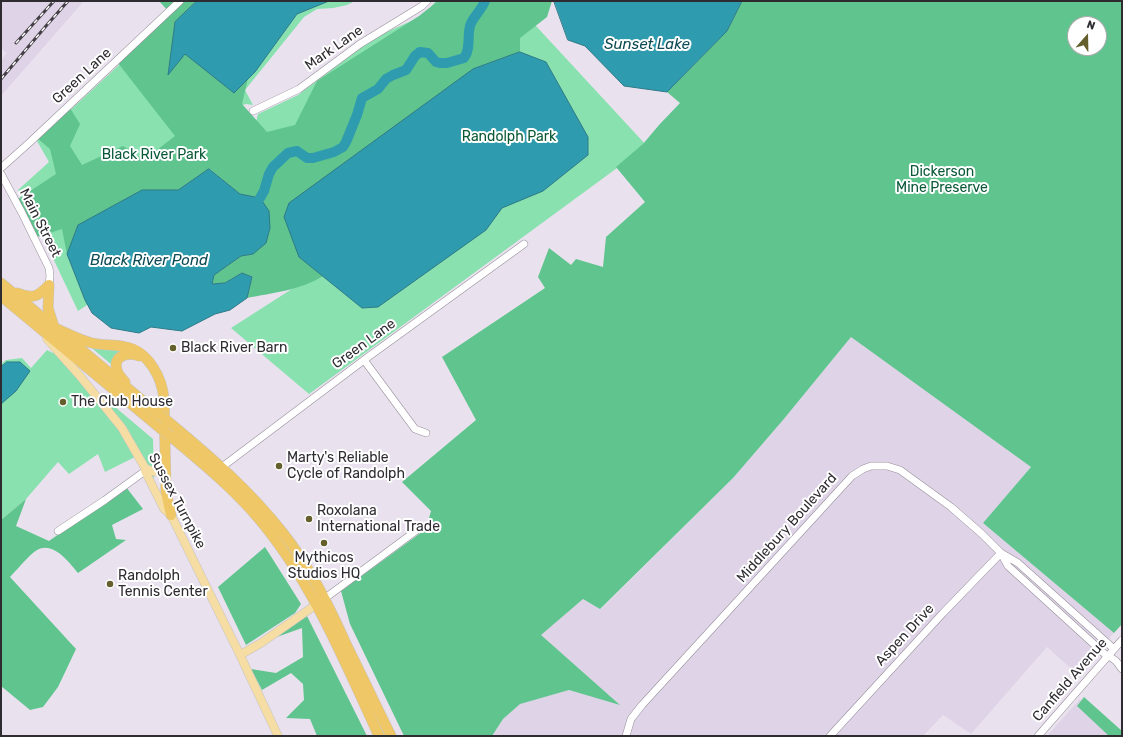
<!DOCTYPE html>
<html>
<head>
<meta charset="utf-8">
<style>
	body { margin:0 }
	#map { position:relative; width:1123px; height:737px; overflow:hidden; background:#e9e2ee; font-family:Rubik,sans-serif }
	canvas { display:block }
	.frame { position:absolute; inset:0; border:2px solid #2f2c31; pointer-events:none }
	.north { position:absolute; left:1067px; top:16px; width:40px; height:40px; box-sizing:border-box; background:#fff; border:1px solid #acabad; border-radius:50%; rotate:20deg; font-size:11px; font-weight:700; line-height:16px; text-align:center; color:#2f2c31 }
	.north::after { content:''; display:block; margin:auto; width:14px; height:18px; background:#645f2c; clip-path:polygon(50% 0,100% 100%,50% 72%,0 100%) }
</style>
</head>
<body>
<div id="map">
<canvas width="1123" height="737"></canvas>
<div class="frame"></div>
<div class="north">N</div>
</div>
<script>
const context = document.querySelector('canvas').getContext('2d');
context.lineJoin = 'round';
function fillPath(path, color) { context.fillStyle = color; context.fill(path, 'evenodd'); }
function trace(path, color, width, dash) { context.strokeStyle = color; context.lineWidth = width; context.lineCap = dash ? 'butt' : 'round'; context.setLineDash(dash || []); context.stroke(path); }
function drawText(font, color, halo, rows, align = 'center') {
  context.font = font + ' Rubik,sans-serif'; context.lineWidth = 4; context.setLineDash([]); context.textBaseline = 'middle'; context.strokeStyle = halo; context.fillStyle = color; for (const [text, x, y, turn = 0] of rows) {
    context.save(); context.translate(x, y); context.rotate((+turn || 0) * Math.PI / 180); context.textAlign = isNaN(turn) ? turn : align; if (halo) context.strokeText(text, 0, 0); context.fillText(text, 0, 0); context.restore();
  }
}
fillPath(new Path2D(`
	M 1,1 L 84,1 L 1,96 L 1,61 L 6,53 L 1,48 Z
	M 851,337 L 1031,467 L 983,523 L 1114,633 L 1077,674 L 1047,647 L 971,734 L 943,715 L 923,736 L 492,736 L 503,719 L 520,703 L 569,690 L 619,704 L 540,635 L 583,599 L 601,609 L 733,478 L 783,420 Z
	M 1080,699 L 1121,736 L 1047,736 Z`), '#dfd4e7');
fillPath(new Path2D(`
	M 188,1 L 355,1 L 347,5 L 333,8 L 317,9 L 304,17 L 245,90 L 253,105 L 246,104 L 240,106 L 256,122 L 258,114 L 298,95 L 373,38 L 418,18 L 430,8 L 436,1 L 485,1 L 524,13 L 647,146 L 309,394 L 231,328 L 309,278 L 275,203 L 464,59 L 78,311 L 34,218 L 18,190 L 49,162 L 37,141 Z
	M 87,344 L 124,349 L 112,365 Z
	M 47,350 L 57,355 L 89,385 L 153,439 L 154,483 L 139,455 L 105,472 L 98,454 L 69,474 L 58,462 L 26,499 L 1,520 L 1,364 L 6,360 L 22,358 L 31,368 Z`), '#88e1af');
fillPath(new Path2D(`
	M 159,1 L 197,1 L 175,22 L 168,74 L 185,54 L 234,93 L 248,78 L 242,104 L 267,132 L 295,125 L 317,81 L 419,16 L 438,1 L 552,1 L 547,17 L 520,38 L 520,52 L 473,69 L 299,257 L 323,276 C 301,290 272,293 247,298 L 252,277 L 242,273 L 225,283 L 212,284 L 214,274 L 241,256 L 253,254 L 260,198 L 240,194 L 210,169 L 178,190 L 142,190 L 78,225 L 67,254 L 62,229 L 37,237 L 18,199 L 56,174 L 50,149 L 37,138 L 70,108 L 80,124 L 70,146 L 82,165 L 123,146 L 144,160 L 175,136 L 118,63 L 170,13 Z
	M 742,1 L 1122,1 L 1122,624 L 1114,633 L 983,523 L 1031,467 L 851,337 L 783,420 L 733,478 L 600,609 L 583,599 L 541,635 L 620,705 L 569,690 L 520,704 L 503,719 L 492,736 L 404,736 L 350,624 L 341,591 L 426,529 L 431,511 L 402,482 L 476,420 L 442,357 L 545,288 L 538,277 L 549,248 L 571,265 L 576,259 L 603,267 L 606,237 L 645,202 L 616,167 L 643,144 L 659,125 L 680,103 L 667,92 L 727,31 ZM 1075,24 L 1099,24 L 1099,48 L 1075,48 Z
	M 126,487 L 143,509 L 112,525 L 116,539 L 126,540 L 78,573 C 69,562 53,541 37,550 C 30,554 16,571 10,577 L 76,649 L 58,687 L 43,707 L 30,710 L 1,686 L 1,520 L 26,499 L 16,526 L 49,541 Z
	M 265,547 L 301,604 L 295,613 L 246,645 L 218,587 Z
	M 307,616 L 367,736 L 317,736 L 310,719 L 286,718 L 304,700 L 303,684 L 291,673 L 262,690 L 251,669 L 276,673 L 303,657 L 302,628 L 274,638 L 299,620 Z
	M 1084,697 L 1122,731 L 1122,736 L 1109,736 L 1077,706 Z`), '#5fc48e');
const water = new Path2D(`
	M 197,1 L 329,1 L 297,14 L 255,72 L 234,93 L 185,54 L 168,75 L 175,22 Z
	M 554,1 L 742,1 L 727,31 L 667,92 L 624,86 L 585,46 L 568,40 Z
	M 520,52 L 546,62 L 588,137 L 588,155 L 543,191 L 502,208 L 486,230 L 378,307 L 362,308 L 299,257 L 284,217 L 289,203 L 473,69 Z
	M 209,169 L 240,194 L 260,198 L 269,211 L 270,228 L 266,243 L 253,254 L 241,256 L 214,275 L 212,284 L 225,283 L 242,273 L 252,277 L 247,298 L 230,310 L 215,314 L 182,331 L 151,327 L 139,333 L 111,328 L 92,313 L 85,300 L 67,254 L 78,225 L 142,190 L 178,190 Z
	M 7,362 L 20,362 L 30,371 L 16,391 L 1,404 L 1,367 Z`);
fillPath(water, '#2e9cae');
trace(water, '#2e7a88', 1);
trace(new Path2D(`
	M 260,198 L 264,191 L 269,174 L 273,167 L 288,153 L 297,151 L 307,158 L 313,158 L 334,152 L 343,147 L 346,142 L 357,115 L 362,98 L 378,89 L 386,79 L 393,75 L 406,70 L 415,56 L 420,52 L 428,53 L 436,62 L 440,63 L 447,63 L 464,58 C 471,49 467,37 470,26 C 472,18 481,11 485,1`), '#2e9cae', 10);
const minor = new Path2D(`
	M 253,111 L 299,89 L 360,44 L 422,6 L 427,1
	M 1,168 L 29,143 L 180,1
	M 1,174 L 22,213 L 49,268 L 50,276 L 49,285
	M 364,360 L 415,429 L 426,433
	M 222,467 L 368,357 L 524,244
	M 58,531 L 105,500 L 145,471
	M 1001,553 L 1008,566 L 1108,657
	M 324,599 L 421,527
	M 1109,656 L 1116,661 L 1122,669
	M 626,736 L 631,719 L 642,705 L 852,476 L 863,469 L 871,466 L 887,466 L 900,470 L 951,507 L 982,534 L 1001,553 L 1018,563 L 1114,649
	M 830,736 L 943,613 L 1001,553
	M 1038,736 L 1122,640`);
const major = new Path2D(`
	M 47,339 L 80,376 L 122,428 L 145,468 L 145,471 L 164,509 L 171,515 L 240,655 L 278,736
	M 145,468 C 152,472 158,474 165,468
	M 240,655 L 261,643 L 317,604`);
const highway = new Path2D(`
	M 1,283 L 160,415
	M 49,285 L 48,308 L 54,327
	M 17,293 C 33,299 38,297 49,285
	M 1,296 L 160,428
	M 55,328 C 67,333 79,340 92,343 C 103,346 115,344 126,347 C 149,352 162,378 164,399 L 166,492 L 171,515
	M 125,382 C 122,378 118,375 117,370 C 112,355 129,352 139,356
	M 170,423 C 211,457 250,491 283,533 C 310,567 329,606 347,646 C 362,676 376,706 391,736
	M 170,436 C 201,462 233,488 259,519 C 313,583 344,661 379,736`);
trace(minor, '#968f9a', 8);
trace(major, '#c5c4c5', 9);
trace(highway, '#c5c4c5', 11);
trace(minor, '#fff', 7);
trace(major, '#f5dda3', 8);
trace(highway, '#efc766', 10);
const rail = new Path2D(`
	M 16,43 L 54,1
	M 1,79 L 46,26 L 68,1`);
trace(rail, '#433f45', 3);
trace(rail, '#fff', 1.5, [4.5]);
const highwayBridge = new Path2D(`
	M 160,415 L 170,423
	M 160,428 L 170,436`);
trace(highwayBridge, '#c5c4c5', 11, []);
trace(highwayBridge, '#efc766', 10);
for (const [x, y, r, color] of [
	[173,348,4,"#645f2c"],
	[63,402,4,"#645f2c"],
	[279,466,4,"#645f2c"],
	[309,519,4,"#645f2c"],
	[324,543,4,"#645f2c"],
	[110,584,4,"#645f2c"]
]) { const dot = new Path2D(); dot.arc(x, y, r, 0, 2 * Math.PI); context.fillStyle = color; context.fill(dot); trace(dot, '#fff', 1.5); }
drawText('14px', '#2f2c31', '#fff', [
	["Mark Lane",334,48,-35],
	["Green Lane",82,76,-43],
	["Main Street",40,223,63],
	["Green Lane",364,344,-36],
	["Sussex Turnpike",177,501,62],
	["Middlebury Boulevard",787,528,-48],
	["Aspen Drive",905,635,-47],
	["Canfield Avenue",1070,680,-49]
]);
drawText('14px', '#095937', '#fff', [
	["Randolph Park",509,137],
	["Black River Park",154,155],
	["Dickerson",942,172],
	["Mine Preserve",942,188]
]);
drawText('14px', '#2f2c31', '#fff', [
	["Black River Barn",181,348],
	["The Club House",71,402],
	["Marty's Reliable",287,458],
	["Cycle of Randolph",287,474],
	["Roxolana",317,511],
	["International Trade",317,527],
	["Mythicos",324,558,"center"],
	["Studios HQ",324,574,"center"],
	["Randolph",118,576],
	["Tennis Center",118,592]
], 'left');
drawText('italic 15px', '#0c4b55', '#fff', [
	["Sunset Lake",647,45],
	["Black River Pond",149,261]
]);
</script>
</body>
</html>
